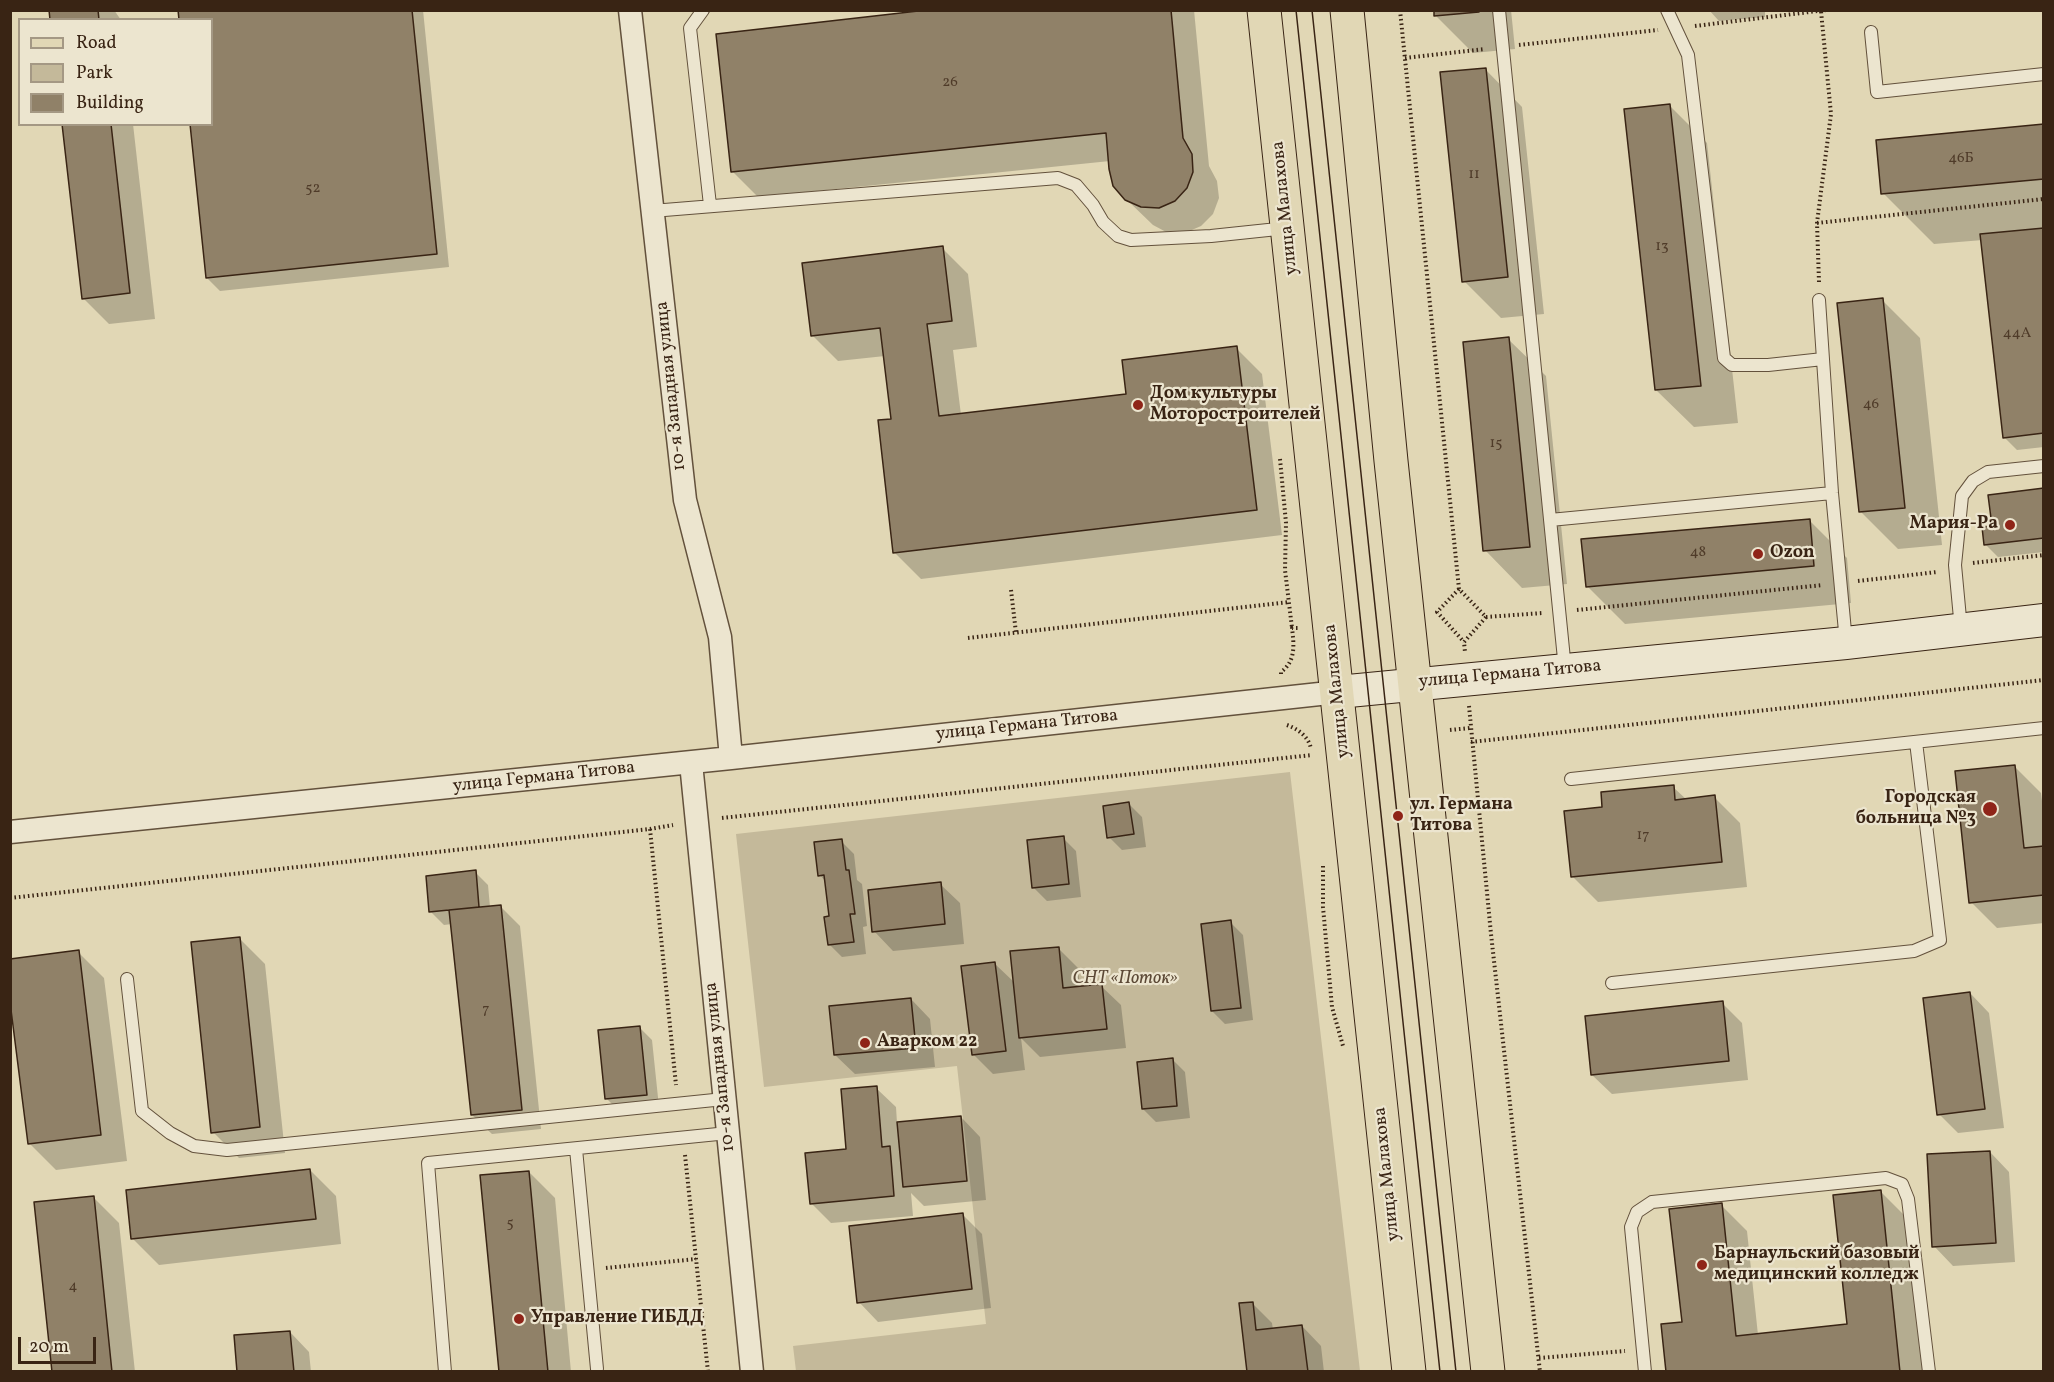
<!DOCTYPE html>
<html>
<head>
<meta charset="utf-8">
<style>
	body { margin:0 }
	#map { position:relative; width:2054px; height:1382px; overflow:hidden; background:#e1d7b5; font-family:Vollkorn,serif }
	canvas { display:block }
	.frame { position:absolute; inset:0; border:12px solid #392414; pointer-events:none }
	.legend { position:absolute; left:18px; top:18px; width:195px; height:108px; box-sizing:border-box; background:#ece5cf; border:2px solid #a49884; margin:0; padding:8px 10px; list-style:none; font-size:18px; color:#392414 }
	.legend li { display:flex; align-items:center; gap:12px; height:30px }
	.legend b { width:30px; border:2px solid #a49884 }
	.scale { position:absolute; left:18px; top:1337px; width:78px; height:27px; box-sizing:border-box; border:3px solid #392414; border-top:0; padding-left:8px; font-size:18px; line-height:21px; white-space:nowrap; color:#392414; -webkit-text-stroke:4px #ece5cf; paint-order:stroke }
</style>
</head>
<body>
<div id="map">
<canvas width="2054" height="1382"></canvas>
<div class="frame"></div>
<ul class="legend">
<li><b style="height:8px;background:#e1d7b5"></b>Road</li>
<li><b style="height:16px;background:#c4b99a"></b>Park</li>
<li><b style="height:16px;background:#908168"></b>Building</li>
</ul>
<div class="scale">20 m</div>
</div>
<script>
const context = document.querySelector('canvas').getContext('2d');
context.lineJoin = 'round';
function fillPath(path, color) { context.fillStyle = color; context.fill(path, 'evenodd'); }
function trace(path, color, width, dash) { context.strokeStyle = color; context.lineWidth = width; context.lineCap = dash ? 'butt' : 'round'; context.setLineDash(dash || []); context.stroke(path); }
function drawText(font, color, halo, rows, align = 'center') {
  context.font = font + ' Vollkorn,serif'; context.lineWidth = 4.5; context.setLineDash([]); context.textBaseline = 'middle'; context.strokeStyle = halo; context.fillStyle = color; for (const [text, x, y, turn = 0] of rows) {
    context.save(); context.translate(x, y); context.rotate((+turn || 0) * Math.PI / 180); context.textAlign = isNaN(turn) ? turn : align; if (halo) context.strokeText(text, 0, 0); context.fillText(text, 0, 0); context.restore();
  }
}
fillPath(new Path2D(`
	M 1290,772 L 1360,1371 L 796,1371 L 793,1346 L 986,1324 L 957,1066 L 764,1087 L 736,834 Z`), '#c4b99a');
fillPath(new Path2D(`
	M 51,10 L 114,10 L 121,20 L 52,20 Z
	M 179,10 L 423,10 L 449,267 L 220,291 L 207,278 L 212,124 L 212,20 Z
	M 941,10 L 1194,10 L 1209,166 L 1217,181 L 1219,198 L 1213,214 L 1201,226 L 1185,233 L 1168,233 L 1153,225 L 1126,199 L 1110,161 L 758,197 L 732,171 Z
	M 1435,10 L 1511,10 L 1515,49 L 1473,53 L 1436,16 Z
	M 1709,10 L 1765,10 L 1765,17 L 1719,21 Z
	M 1485,69 L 1522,107 L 1544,314 L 1501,318 L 1464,281 Z
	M 1669,105 L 1707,143 L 1738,423 L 1694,427 L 1656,390 Z
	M 64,124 L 133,124 L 155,319 L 109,324 L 83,298 Z
	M 2044,126 L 2044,447 L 2017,450 L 2004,437 L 1983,240 L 1934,244 L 1883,193 Z
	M 942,248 L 968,274 L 977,347 L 953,350 L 961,415 L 1127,395 L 1236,348 L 1262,374 L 1282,535 L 921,579 L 895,553 L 893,420 L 885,356 L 838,361 L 812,335 Z
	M 1882,300 L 1920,338 L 1942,545 L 1898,549 L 1861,512 Z
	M 1508,339 L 1546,376 L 1567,584 L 1522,588 L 1485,550 Z
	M 2044,490 L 2044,552 L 1998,557 L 1985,544 L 1994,527 Z
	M 1809,520 L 1847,558 L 1851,603 L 1625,624 L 1587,586 Z
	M 2015,767 L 2041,793 L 2044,817 L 2044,923 L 1997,928 L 1971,902 Z
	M 1673,787 L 1687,800 L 1714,797 L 1740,823 L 1747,887 L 1598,902 L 1572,876 L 1604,809 Z
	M 1129,804 L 1142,817 L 1146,847 L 1122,850 L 1109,837 Z
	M 1063,838 L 1076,851 L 1081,897 L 1047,901 L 1034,888 Z
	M 841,841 L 854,854 L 857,880 L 862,884 L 867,926 L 863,927 L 866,954 L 842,957 L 829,944 L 831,918 L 826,882 L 820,875 Z
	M 475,872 L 488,885 L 490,907 L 500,906 L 520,926 L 541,1129 L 492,1134 L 472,1115 L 452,924 L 444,925 L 431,912 Z
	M 940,884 L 960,903 L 964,944 L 893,951 L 874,931 Z
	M 1230,922 L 1243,935 L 1253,1020 L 1225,1024 L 1212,1011 Z
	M 239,938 L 265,964 L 285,1153 L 239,1158 L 213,1132 Z
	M 1058,948 L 1078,968 L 1080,988 L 1101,986 L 1121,1005 L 1126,1048 L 1040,1057 L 1021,1038 L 1025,1070 L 993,1074 L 973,1054 L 995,964 L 1015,983 Z
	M 78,952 L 104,978 L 127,1161 L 56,1170 L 30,1144 Z
	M 1970,993 L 1989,1013 L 2004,1128 L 1958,1133 L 1939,1114 Z
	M 911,999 L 930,1019 L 935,1067 L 855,1074 L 835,1055 Z
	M 1722,1003 L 1742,1023 L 1748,1080 L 1612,1094 L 1592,1075 Z
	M 639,1027 L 652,1040 L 659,1107 L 619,1111 L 606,1098 Z
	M 1172,1059 L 1185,1072 L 1190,1118 L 1156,1122 L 1143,1109 Z
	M 876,1088 L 896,1107 L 897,1123 L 961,1117 L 980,1137 L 986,1200 L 924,1206 L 911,1193 L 913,1216 L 831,1223 L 811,1203 L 848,1151 Z
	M 1990,1152 L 2009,1172 L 2015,1262 L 1953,1266 L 1934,1246 Z
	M 310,1170 L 336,1196 L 341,1244 L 159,1265 L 133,1239 Z
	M 529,1172 L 555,1198 L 571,1372 L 500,1372 Z
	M 1880,1191 L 1906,1217 L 1923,1372 L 1667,1372 L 1721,1205 L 1747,1231 L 1758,1335 L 1849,1325 Z
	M 93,1197 L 119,1223 L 135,1372 L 53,1372 Z
	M 962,1214 L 982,1234 L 991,1308 L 878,1322 L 859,1302 Z
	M 1252,1303 L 1272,1323 L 1273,1330 L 1302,1326 L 1321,1346 L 1324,1372 L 1249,1372 Z
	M 290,1332 L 309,1352 L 311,1372 L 238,1372 Z`), '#0003');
const building = new Path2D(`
	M 49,10 L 98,10 L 99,20 L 50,20 Z
	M 178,10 L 412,10 L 437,254 L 206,278 L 190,124 L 212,124 L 212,20 L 179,20 Z
	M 927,10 L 1171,10 L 1183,138 L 1192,154 L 1193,172 L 1187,188 L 1175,201 L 1159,208 L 1141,207 L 1125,200 L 1113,186 L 1109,169 L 1106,133 L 731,172 L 716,34 Z
	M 1434,10 L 1479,10 L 1479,12 L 1434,16 Z
	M 1486,68 L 1508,277 L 1462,282 L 1440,72 Z
	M 1670,104 L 1701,386 L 1655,390 L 1624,109 Z
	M 62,124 L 111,124 L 130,293 L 82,299 Z
	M 2044,124 L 2044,179 L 1881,194 L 1876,140 Z
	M 2044,228 L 2044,433 L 2003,438 L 1980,234 Z
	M 943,246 L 952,321 L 927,324 L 939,416 L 1126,394 L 1122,360 L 1237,346 L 1257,510 L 893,553 L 878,420 L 891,419 L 880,328 L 811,336 L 802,263 Z
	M 1883,298 L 1905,508 L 1859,512 L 1837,303 Z
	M 1509,337 L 1530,547 L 1483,551 L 1463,342 Z
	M 2044,488 L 2044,538 L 1984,545 L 1982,527 L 1992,526 L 1988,495 Z
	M 1810,519 L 1814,566 L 1586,587 L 1581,539 Z
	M 2015,765 L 2024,848 L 2044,846 L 2044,895 L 1969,903 L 1955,771 Z
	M 1674,785 L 1675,800 L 1715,795 L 1722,862 L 1571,877 L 1564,811 L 1602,807 L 1601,792 Z
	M 1129,802 L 1134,834 L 1107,838 L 1103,806 Z
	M 1064,836 L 1069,884 L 1032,888 L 1027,840 Z
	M 842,839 L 846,870 L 849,870 L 855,914 L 850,914 L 854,942 L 828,945 L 824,917 L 829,916 L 824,875 L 818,876 L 814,842 Z
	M 476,870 L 479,907 L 429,912 L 426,876 Z
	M 941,882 L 945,924 L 872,932 L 868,890 Z
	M 501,905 L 522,1110 L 471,1115 L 449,910 Z
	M 1231,920 L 1241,1008 L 1211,1011 L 1201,924 Z
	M 240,937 L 260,1127 L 211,1133 L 191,942 Z
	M 1059,947 L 1063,988 L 1102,984 L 1107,1029 L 1019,1038 L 1010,951 Z
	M 79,950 L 101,1135 L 28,1144 L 10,1002 L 10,959 Z
	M 995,962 L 1006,1051 L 972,1055 L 961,966 Z
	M 1970,992 L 1985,1109 L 1937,1115 L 1923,998 Z
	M 911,998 L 916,1048 L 834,1055 L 829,1006 Z
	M 1723,1001 L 1729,1061 L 1591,1075 L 1585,1016 Z
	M 640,1026 L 647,1095 L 605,1099 L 598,1030 Z
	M 1173,1058 L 1177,1106 L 1142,1109 L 1137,1062 Z
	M 877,1086 L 882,1147 L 890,1146 L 894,1196 L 810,1204 L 805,1153 L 846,1149 L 841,1089 Z
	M 961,1116 L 967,1181 L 903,1187 L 897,1122 Z
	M 1990,1151 L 1996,1243 L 1932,1247 L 1927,1154 Z
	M 310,1169 L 316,1219 L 131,1239 L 126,1190 Z
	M 529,1171 L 548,1372 L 499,1372 L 480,1175 Z
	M 1881,1190 L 1900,1372 L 1666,1372 L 1661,1324 L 1682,1322 L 1669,1209 L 1722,1203 L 1736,1336 L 1847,1324 L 1833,1195 Z
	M 94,1196 L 112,1372 L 52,1372 L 34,1202 Z
	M 963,1213 L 972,1289 L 857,1303 L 849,1226 Z
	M 1253,1302 L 1256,1330 L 1302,1325 L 1308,1372 L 1247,1372 L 1239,1303 Z
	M 290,1331 L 294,1372 L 237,1372 L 234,1335 Z`);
fillPath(building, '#908168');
trace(building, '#392414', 1.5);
const lane = new Path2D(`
	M 703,10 L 690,28 L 710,205
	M 1499,10 L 1565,669
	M 1667,10 L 1688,55 L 1724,358 L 1732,365 L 1768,365 L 1823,359
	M 1871,32 L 1877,92 L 2044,74
	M 652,211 L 1058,178 L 1076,185 L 1093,205 L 1103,222 L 1118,236 L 1131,240 L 1211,236 L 1287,228
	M 1819,300 L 1832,493 L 1846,642
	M 1550,520 L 1832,493
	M 1961,629 L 1955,565 L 1962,496 L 1973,481 L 1988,472 L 2044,466
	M 1571,779 L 2044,728
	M 127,979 L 142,1111 L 170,1133 L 194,1146 L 227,1150 L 724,1099
	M 1612,983 L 1914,951 L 1940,940 L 1916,742
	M 576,1149 L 597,1369
	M 445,1372 L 428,1163 L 728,1133
	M 1645,1372 L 1631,1227 L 1637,1212 L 1652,1202 L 1886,1178 L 1902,1184 L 1908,1199 L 1929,1372`);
const street = new Path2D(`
	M 630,10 L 685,500 L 720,637 L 731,758
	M 691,763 L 752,1372
	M 10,832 L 731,758 L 1338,692`);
const secondary = new Path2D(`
	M 1338,692 L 1846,643 L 2044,620`);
const primary = new Path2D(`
	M 1264,10 L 1409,1372
	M 1347,10 L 1391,461 L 1488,1372`);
trace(lane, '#63513c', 14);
trace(street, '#63513c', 25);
trace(secondary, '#392414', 34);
trace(primary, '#392414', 35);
trace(new Path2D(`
	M 1400,10 L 1459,589 L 1486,617 L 1464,642 L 1465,652
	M 1695,26 L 1826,10
	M 1519,45 L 1658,30
	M 1405,58 L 1485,49
	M 1817,223 L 2044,199
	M 1819,282 L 1817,223 L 1831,114 L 1821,11
	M 1280,459 L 1286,523 L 1285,570 L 1292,628
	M 1973,563 L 2044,555
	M 1858,581 L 1937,572
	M 1459,589 L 1437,612 L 1464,642
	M 1011,590 L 1016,633
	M 1577,610 L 1823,585
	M 1486,617 L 1543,613
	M 968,638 L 1289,602
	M 1281,674 L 1281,672 C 1296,661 1294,645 1292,628 L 1300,628
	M 1469,706 L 1491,934 L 1540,1372
	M 1287,725 C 1298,729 1309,737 1311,749
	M 1450,730 L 1470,728
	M 1471,742 L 2044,680
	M 722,818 L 1312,755
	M 650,829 L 676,1085
	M 1323,866 L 1323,907 L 1332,1007 L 1343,1046
	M 10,898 L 650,829 L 673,825
	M 685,1155 L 708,1372
	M 606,1268 L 696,1259
	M 1539,1358 L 1625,1351`), '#392414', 4, [1.5, 3]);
trace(lane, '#ece5cf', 12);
trace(street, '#ece5cf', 22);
trace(secondary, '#ece5cf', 32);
trace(primary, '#e1d7b5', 33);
trace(new Path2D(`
	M 1296,10 L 1440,1372
	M 1312,10 L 1456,1372`), '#392414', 1.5);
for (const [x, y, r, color] of [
	[1138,405,6,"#8f2418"],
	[2010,525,6,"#8f2418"],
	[1758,554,6,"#8f2418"],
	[1990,809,8,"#8f2418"],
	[1398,816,6,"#8f2418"],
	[865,1043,6,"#8f2418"],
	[1702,1265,6,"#8f2418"],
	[519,1319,6,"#8f2418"]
]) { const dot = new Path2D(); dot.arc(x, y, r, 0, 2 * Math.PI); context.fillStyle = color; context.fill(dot); trace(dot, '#ece5cf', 2); }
drawText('15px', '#4f3b29', null, [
	["26",950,83],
	["46Б",1961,159],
	["11",1474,175],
	["52",313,189],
	["13",1662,247],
	["44А",2017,334],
	["46",1871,405],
	["15",1496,444],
	["48",1698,553],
	["17",1643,836],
	["7",486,1010],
	["5",510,1224],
	["4",73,1287]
]);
drawText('18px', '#392414', '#ece5cf', [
	["улица Малахова",1286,208,-96],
	["10-я Западная улица",672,386,-96],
	["улица Германа Титова",1510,675,-5],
	["улица Малахова",1338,691,-96],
	["улица Германа Титова",1027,726,-6],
	["улица Германа Титова",544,778,-6],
	["10-я Западная улица",721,1067,-96],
	["улица Малахова",1388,1174,-96]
]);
drawText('bold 18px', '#392414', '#ece5cf', [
	["Дом культуры",1150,395],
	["Моторостроителей",1150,416],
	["Мария-Ра",1998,525,"right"],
	["Ozon",1770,554],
	["Городская",1976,799,"right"],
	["больница №3",1976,820,"right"],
	["ул. Германа",1410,806],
	["Титова",1410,827],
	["Аварком 22",877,1043],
	["Барнаульский базовый",1714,1255],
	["медицинский колледж",1714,1276],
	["Управление ГИБДД",531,1319]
], 'left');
drawText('italic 18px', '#5c4936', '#ece5cf', [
	["СНТ «Поток»",1125,980]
]);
</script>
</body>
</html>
